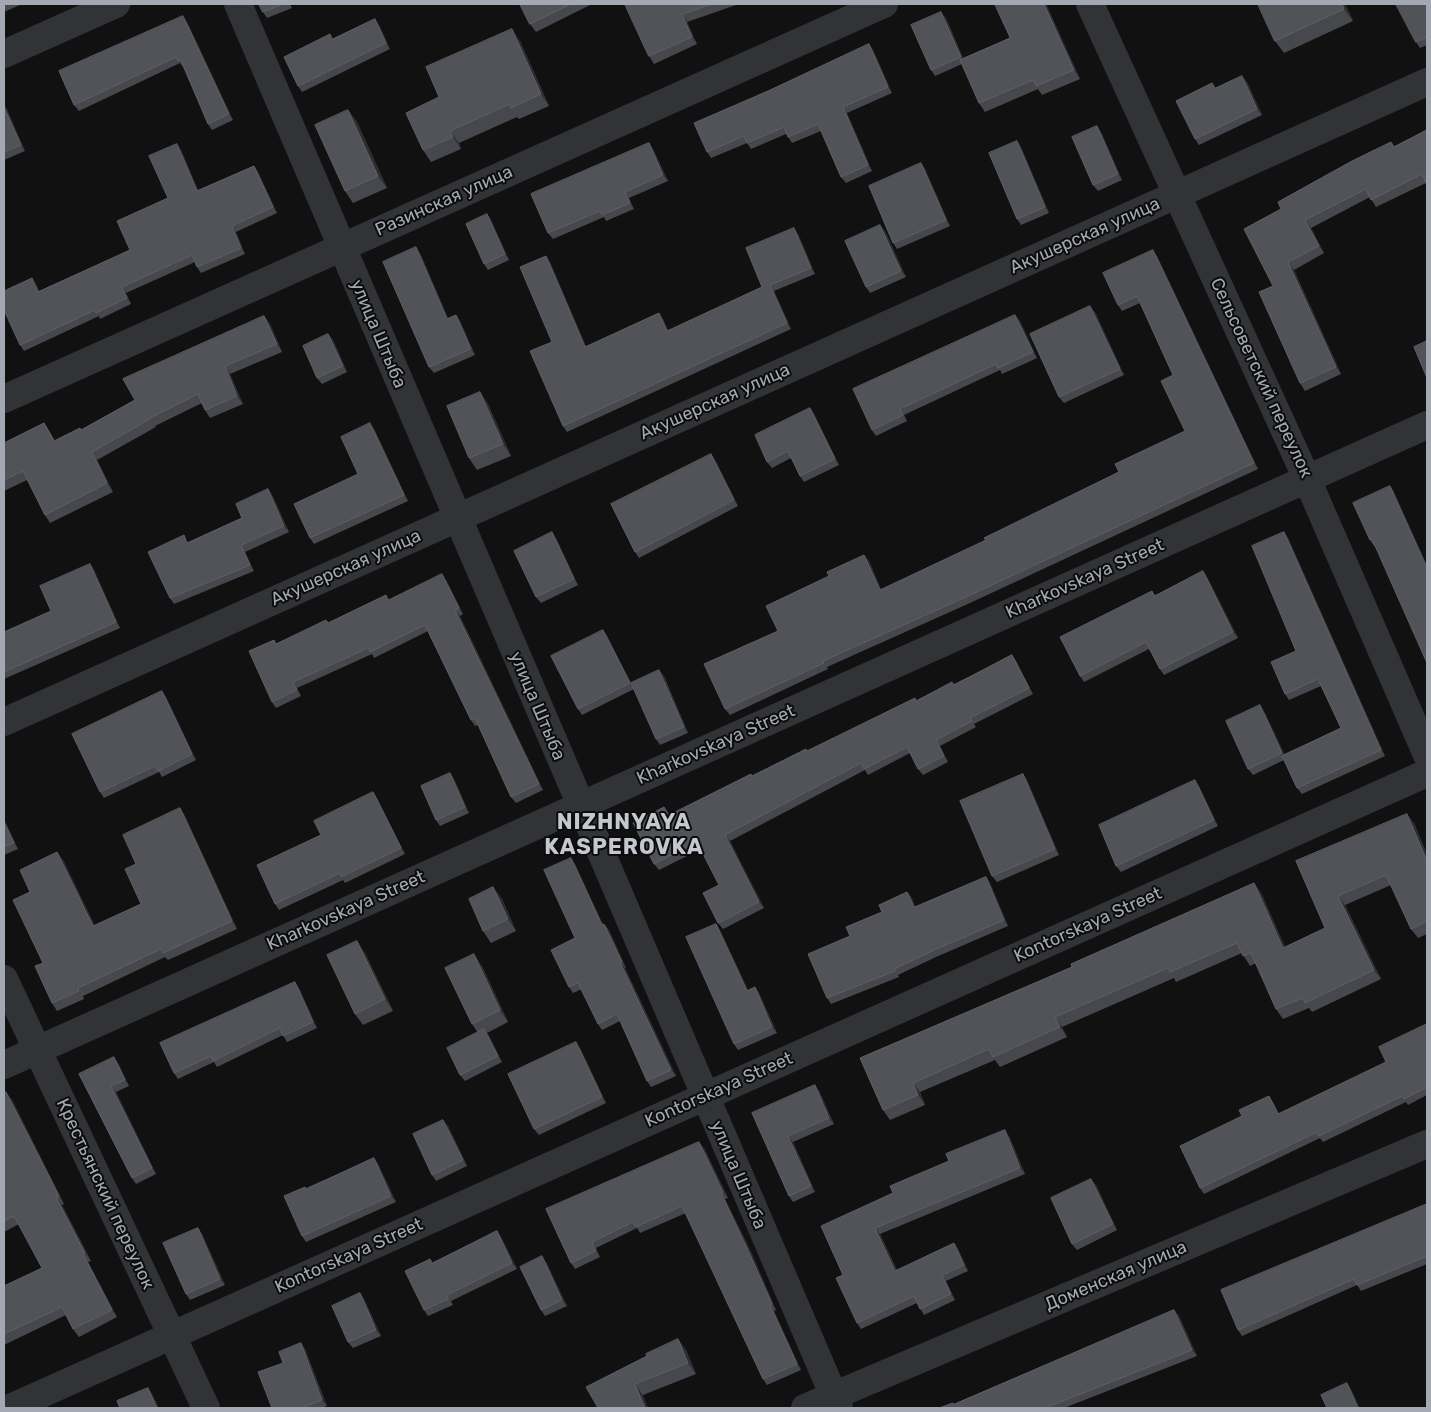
<!DOCTYPE html>
<html>
<head>
<meta charset="utf-8">
<style>
	body { margin:0 }
	#map { position:relative; width:1431px; height:1412px; overflow:hidden; background:#111112; font-family:Rubik,sans-serif }
	canvas { display:block }
	.frame { position:absolute; inset:0; border:5px solid #a3a8b2; pointer-events:none }
</style>
</head>
<body>
<div id="map">
<canvas width="1431" height="1412"></canvas>
<div class="frame"></div>
</div>
<script>
const context = document.querySelector('canvas').getContext('2d');
context.lineJoin = 'round';
function trace(path, color, width, dash) { context.strokeStyle = color; context.lineWidth = width; context.lineCap = dash ? 'butt' : 'round'; context.setLineDash(dash || []); context.stroke(path); }
function fillPath(path, color) { context.fillStyle = color; context.fill(path, 'evenodd'); }
function drawText(font, color, halo, rows, align = 'center') {
  context.font = font + ' Rubik,sans-serif'; context.lineWidth = 4; context.setLineDash([]); context.textBaseline = 'middle'; context.strokeStyle = halo; context.fillStyle = color; for (const [text, x, y, turn = 0] of rows) {
    context.save(); context.translate(x, y); context.rotate((+turn || 0) * Math.PI / 180); context.textAlign = isNaN(turn) ? turn : align; if (halo) context.strokeText(text, 0, 0); context.fillText(text, 0, 0); context.restore();
  }
}
trace(new Path2D(`
	M 238,4 L 839,1408
	M 1090,4 L 1307,479 L 1427,755
	M 4,399 L 884,4
	M 4,722 L 1427,82
	M 4,979 L 206,1408
	M 4,1065 L 1427,425
	M 10,1408 L 1427,773
	M 805,1408 L 1427,1144`), '#323337', 28);
trace(new Path2D(`
	M 4,54 L 116,4`), '#323337', 28);
fillPath(new Path2D(`
	M 4,4 L 22,4 L 4,12 Z
	M 259,4 L 290,4 L 292,8 L 267,18 L 263,12 Z
	M 520,4 L 592,4 L 536,32 L 530,24 Z
	M 625,4 L 739,4 L 687,22 L 697,44 L 654,64 L 649,56 Z
	M 995,4 L 1046,4 L 1080,79 L 1042,95 L 1038,89 L 985,112 L 979,103 L 962,64 L 935,76 L 931,70 L 946,18 L 963,58 L 1010,38 Z
	M 1258,4 L 1345,4 L 1353,21 L 1284,53 L 1275,41 Z
	M 1427,4 L 1427,45 L 1420,48 L 1416,42 Z
	M 187,22 L 233,120 L 212,130 L 208,124 L 183,67 L 180,63 L 79,111 L 74,105 Z
	M 379,25 L 390,49 L 302,92 L 298,86 L 333,39 Z
	M 520,41 L 549,106 L 519,119 L 517,117 L 459,143 L 461,149 L 431,162 L 423,150 L 439,97 Z
	M 869,44 L 873,50 L 892,93 L 847,113 L 872,171 L 846,183 L 841,177 L 821,131 L 792,143 L 786,134 L 751,149 L 747,143 L 711,158 L 707,152 L 768,91 Z
	M 1247,82 L 1262,115 L 1199,145 L 1195,139 L 1216,88 Z
	M 4,103 L 25,151 L 4,160 Z
	M 348,110 L 357,122 L 387,188 L 353,203 L 345,191 Z
	M 1427,130 L 1426,183 L 1376,207 L 1370,197 L 1311,228 L 1324,253 L 1294,270 L 1341,374 L 1305,391 L 1300,383 L 1273,286 L 1281,209 L 1394,146 Z
	M 1101,132 L 1122,180 L 1098,191 L 1093,185 Z
	M 649,143 L 653,149 L 668,181 L 629,198 L 634,209 L 606,221 L 604,217 L 553,239 L 548,233 Z
	M 1021,147 L 1049,213 L 1021,225 L 1017,219 Z
	M 181,150 L 198,190 L 254,166 L 258,172 L 277,213 L 236,232 L 245,254 L 201,273 L 197,267 L 195,262 L 126,293 L 131,304 L 100,319 L 99,316 L 24,351 L 20,345 L 36,284 L 39,291 L 130,250 L 168,198 Z
	M 921,163 L 925,169 L 950,226 L 897,249 L 893,243 Z
	M 487,214 L 491,220 L 509,260 L 488,270 L 484,264 Z
	M 885,231 L 906,277 L 870,293 L 866,287 Z
	M 798,234 L 815,274 L 774,291 L 791,329 L 567,432 L 563,426 L 552,342 L 550,262 L 586,347 L 663,319 L 668,331 L 762,287 Z
	M 420,253 L 448,318 L 456,315 L 460,321 L 475,355 L 434,373 L 429,367 Z
	M 1157,256 L 1258,469 L 970,603 L 827,667 L 828,669 L 730,715 L 725,709 L 778,631 L 829,576 L 864,555 L 869,561 L 881,590 L 986,540 L 1119,472 L 1185,431 L 1173,375 L 1140,303 L 1122,311 L 1118,305 Z
	M 1095,312 L 1124,375 L 1064,403 L 1059,397 Z
	M 264,316 L 270,324 L 282,352 L 230,374 L 243,404 L 210,418 L 205,410 L 202,403 L 155,426 L 156,427 L 97,460 L 113,492 L 50,523 L 45,515 L 27,480 L 4,491 L 4,442 L 4,443 L 44,423 L 50,432 L 55,441 L 81,430 L 135,400 Z
	M 1020,321 L 1037,358 L 1002,374 L 1000,370 L 904,415 L 907,421 L 876,436 L 872,430 Z
	M 328,334 L 333,340 L 347,372 L 322,384 L 317,378 Z
	M 480,392 L 488,404 L 511,456 L 477,470 L 469,458 Z
	M 810,408 L 814,414 L 839,465 L 804,482 L 800,476 L 791,458 L 772,468 L 767,462 Z
	M 374,429 L 408,501 L 314,544 L 310,538 L 358,474 Z
	M 715,460 L 738,506 L 639,558 L 635,552 Z
	M 1390,486 L 1394,492 L 1375,546 L 1374,546 L 1370,540 Z
	M 268,489 L 272,495 L 289,532 L 245,552 L 254,571 L 174,604 L 170,598 L 189,542 L 242,518 Z
	M 1284,532 L 1288,538 L 1385,756 L 1302,794 L 1297,788 L 1284,760 L 1253,775 L 1248,769 L 1264,711 L 1284,754 L 1341,728 L 1321,686 L 1289,700 L 1285,694 L 1296,651 Z
	M 556,538 L 578,585 L 541,603 L 536,597 Z
	M 90,564 L 94,570 L 120,628 L 4,679 L 4,632 L 51,611 Z
	M 1207,577 L 1238,638 L 1164,675 L 1160,669 L 1149,649 L 1084,682 L 1080,676 L 1152,591 L 1155,595 Z
	M 446,580 L 463,614 L 460,616 L 543,790 L 516,803 L 511,797 L 478,725 L 475,726 L 471,720 L 428,631 L 374,658 L 372,654 L 297,688 L 301,696 L 276,708 L 272,702 L 276,644 L 328,623 L 386,595 L 389,600 Z
	M 603,630 L 607,636 L 634,689 L 582,715 L 578,709 Z
	M 1012,655 L 1016,661 L 1033,694 L 974,724 L 976,727 L 940,746 L 948,762 L 923,775 L 918,769 L 910,753 L 868,775 L 865,770 L 730,841 L 764,908 L 723,929 L 718,923 L 719,885 L 701,849 L 659,870 L 654,864 L 670,815 L 752,776 L 916,701 L 954,684 Z
	M 664,676 L 688,733 L 660,745 L 656,739 Z
	M 166,697 L 196,760 L 162,777 L 159,772 L 104,798 L 100,792 Z
	M 450,773 L 454,779 L 469,813 L 440,826 L 436,820 Z
	M 1023,774 L 1027,780 L 1059,855 L 997,882 L 992,876 Z
	M 1199,786 L 1218,826 L 1121,872 L 1116,866 Z
	M 373,792 L 377,798 L 405,854 L 345,883 L 343,880 L 279,910 L 275,904 L 321,835 Z
	M 180,808 L 185,816 L 237,929 L 168,960 L 165,957 L 83,996 L 84,999 L 57,1011 L 52,1003 L 43,963 L 30,892 L 63,860 L 95,926 L 141,904 L 136,864 Z
	M 4,819 L 18,849 L 4,855 Z
	M 1414,823 L 1427,855 L 1427,934 L 1418,938 L 1411,929 L 1391,885 L 1345,905 L 1381,979 L 1312,1012 L 1309,1008 L 1283,1019 L 1276,1009 L 1256,963 L 1250,966 L 1242,953 L 1176,982 L 1174,978 L 1062,1027 L 1067,1037 L 1000,1067 L 995,1060 L 920,1092 L 925,1105 L 890,1120 L 883,1110 L 860,1058 L 1072,967 L 1254,883 L 1261,893 L 1285,947 L 1325,928 L 1296,861 Z
	M 575,864 L 603,925 L 604,924 L 609,930 L 626,968 L 625,968 L 676,1076 L 651,1087 L 647,1081 L 620,1021 L 602,1030 L 598,1024 L 582,989 L 573,993 L 569,987 L 575,938 Z
	M 986,877 L 990,883 L 1008,926 L 936,957 L 898,975 L 899,977 L 831,1004 L 827,998 L 850,936 L 907,892 L 912,898 L 915,907 Z
	M 493,887 L 502,899 L 516,931 L 491,943 L 483,931 Z
	M 716,924 L 720,930 L 748,990 L 755,987 L 759,993 L 777,1033 L 738,1050 L 734,1044 Z
	M 365,953 L 393,1011 L 363,1025 L 355,1014 Z
	M 482,966 L 508,1022 L 487,1033 L 502,1062 L 465,1081 L 460,1075 L 478,1033 L 472,1024 Z
	M 299,988 L 317,1028 L 287,1042 L 283,1035 L 217,1067 L 214,1062 L 178,1079 L 174,1073 Z
	M 1427,1024 L 1427,1095 L 1408,1105 L 1406,1102 L 1323,1142 L 1320,1138 L 1204,1194 L 1200,1188 L 1273,1102 L 1279,1114 L 1386,1062 Z
	M 580,1048 L 606,1103 L 539,1135 L 534,1129 Z
	M 118,1063 L 129,1086 L 116,1092 L 156,1174 L 136,1184 L 132,1178 L 79,1074 Z
	M 819,1091 L 834,1124 L 793,1142 L 815,1192 L 793,1202 L 789,1196 L 752,1113 Z
	M 4,1093 L 12,1100 L 64,1204 L 62,1205 L 91,1261 L 88,1262 L 117,1317 L 79,1337 L 73,1329 L 66,1315 L 4,1345 L 4,1286 L 42,1268 L 19,1224 L 4,1232 Z
	M 448,1126 L 467,1166 L 436,1181 L 432,1175 Z
	M 1009,1136 L 1025,1174 L 880,1234 L 897,1270 L 958,1249 L 968,1271 L 946,1281 L 955,1300 L 924,1315 L 917,1303 L 861,1329 L 857,1323 L 843,1275 L 893,1193 Z
	M 704,1148 L 728,1198 L 725,1199 L 751,1252 L 776,1310 L 774,1311 L 801,1370 L 767,1385 L 763,1379 L 686,1213 L 640,1233 L 637,1228 L 596,1248 L 600,1257 L 575,1269 L 571,1263 L 546,1209 Z
	M 374,1158 L 378,1164 L 396,1202 L 306,1242 L 302,1236 L 305,1187 L 306,1188 Z
	M 1096,1185 L 1117,1230 L 1077,1250 L 1072,1244 Z
	M 1427,1204 L 1427,1264 L 1361,1291 L 1357,1285 L 1242,1336 L 1238,1330 Z
	M 198,1228 L 202,1234 L 225,1285 L 190,1300 L 186,1294 Z
	M 497,1231 L 501,1237 L 517,1269 L 451,1301 L 453,1305 L 428,1316 L 424,1310 L 432,1263 Z
	M 546,1262 L 567,1306 L 545,1316 L 541,1310 Z
	M 360,1293 L 364,1299 L 381,1336 L 353,1348 L 348,1342 Z
	M 1174,1310 L 1179,1316 L 1197,1356 L 1064,1408 L 939,1408 L 954,1404 Z
	M 678,1339 L 686,1350 L 696,1374 L 643,1395 L 598,1408 Z
	M 301,1343 L 305,1349 L 327,1406 L 321,1408 L 272,1408 L 283,1363 Z`), '#47484d');
fillPath(new Path2D(`
	M 1044,4 L 1046,4 L 1080,79 L 1074,70 Z
	M 1342,4 L 1345,4 L 1353,21 L 1344,9 Z
	M 941,12 L 946,18 L 965,63 L 961,57 Z
	M 682,14 L 687,22 L 697,44 L 692,37 Z
	M 183,16 L 187,22 L 233,120 L 229,114 Z
	M 375,19 L 379,25 L 390,49 L 386,43 Z
	M 512,29 L 520,41 L 549,106 L 541,94 Z
	M 869,44 L 873,50 L 892,93 L 888,87 Z
	M 1242,76 L 1247,82 L 1262,115 L 1257,109 Z
	M 4,103 L 25,151 L 21,145 L 4,107 Z
	M 843,107 L 847,113 L 872,171 L 868,165 Z
	M 348,110 L 357,122 L 387,188 L 378,176 Z
	M 1097,126 L 1101,132 L 1122,180 L 1118,174 Z
	M 450,131 L 459,143 L 461,149 L 453,137 Z
	M 1017,141 L 1021,147 L 1049,213 L 1045,207 Z
	M 649,143 L 653,149 L 668,181 L 663,175 Z
	M 177,144 L 181,150 L 201,197 L 197,191 Z
	M 921,163 L 925,169 L 950,226 L 946,220 Z
	M 254,166 L 258,172 L 277,213 L 273,207 Z
	M 625,192 L 629,198 L 634,209 L 630,203 Z
	M 487,214 L 491,220 L 509,260 L 505,254 Z
	M 1305,220 L 1311,228 L 1324,253 L 1319,246 Z
	M 880,225 L 885,231 L 906,277 L 901,271 Z
	M 232,226 L 236,232 L 245,254 L 241,248 Z
	M 794,228 L 798,234 L 815,274 L 811,268 Z
	M 416,247 L 420,253 L 451,325 L 447,319 Z
	M 1153,250 L 1157,256 L 1258,469 L 1254,463 Z
	M 546,256 L 550,262 L 589,353 L 585,347 Z
	M 1288,262 L 1294,270 L 1341,374 L 1336,367 Z
	M 32,278 L 36,284 L 42,298 L 38,292 Z
	M 770,285 L 774,291 L 791,329 L 787,323 Z
	M 122,287 L 126,293 L 131,304 L 127,298 Z
	M 1090,306 L 1095,312 L 1124,375 L 1120,369 Z
	M 659,313 L 663,319 L 671,337 L 667,331 Z
	M 456,315 L 460,321 L 475,355 L 471,349 Z
	M 1015,315 L 1020,321 L 1037,358 L 1033,352 Z
	M 264,316 L 270,324 L 282,352 L 277,344 Z
	M 328,334 L 333,340 L 347,372 L 343,366 Z
	M 225,366 L 230,374 L 243,404 L 237,396 Z
	M 480,392 L 488,404 L 511,456 L 503,444 Z
	M 810,408 L 814,414 L 839,465 L 835,459 Z
	M 44,423 L 50,432 L 59,449 L 54,441 Z
	M 370,423 L 374,429 L 408,501 L 404,495 Z
	M 92,452 L 97,460 L 113,492 L 107,483 Z
	M 711,454 L 715,460 L 738,506 L 734,500 Z
	M 1390,486 L 1394,492 L 1427,565 L 1427,568 Z
	M 268,489 L 272,495 L 289,532 L 284,526 Z
	M 552,532 L 556,538 L 578,585 L 574,579 Z
	M 1284,532 L 1288,538 L 1385,756 L 1381,750 Z
	M 241,545 L 245,552 L 254,571 L 250,565 Z
	M 864,555 L 869,561 L 884,596 L 880,590 Z
	M 90,564 L 94,570 L 120,628 L 116,622 Z
	M 1203,571 L 1207,577 L 1238,638 L 1233,632 Z
	M 442,574 L 446,580 L 463,614 L 459,608 Z
	M 455,610 L 460,616 L 543,790 L 539,784 Z
	M 603,630 L 607,636 L 634,689 L 630,683 Z
	M 1012,655 L 1016,661 L 1033,694 L 1029,688 Z
	M 659,670 L 664,676 L 688,733 L 684,727 Z
	M 293,682 L 297,688 L 301,696 L 297,690 Z
	M 162,691 L 166,697 L 196,760 L 192,754 Z
	M 1260,705 L 1264,711 L 1287,759 L 1282,753 Z
	M 936,740 L 940,746 L 948,762 L 944,756 Z
	M 450,773 L 454,779 L 469,813 L 465,807 Z
	M 1023,774 L 1027,780 L 1059,855 L 1055,849 Z
	M 1195,780 L 1199,786 L 1218,826 L 1214,820 Z
	M 373,792 L 377,798 L 405,854 L 401,848 Z
	M 180,808 L 185,816 L 237,929 L 232,921 Z
	M 1407,814 L 1414,823 L 1427,855 L 1427,861 Z
	M 4,819 L 18,849 L 14,843 L 4,822 Z
	M 725,835 L 730,841 L 764,908 L 759,902 Z
	M 57,852 L 63,860 L 99,934 L 93,926 Z
	M 571,858 L 575,864 L 606,931 L 602,925 Z
	M 986,877 L 990,883 L 1008,926 L 1004,920 Z
	M 1254,883 L 1261,893 L 1290,958 L 1283,948 Z
	M 493,887 L 502,899 L 516,931 L 508,919 Z
	M 907,892 L 912,898 L 918,913 L 914,907 Z
	M 1338,896 L 1345,905 L 1381,979 L 1374,970 Z
	M 604,924 L 609,930 L 626,968 L 622,962 Z
	M 716,924 L 720,930 L 751,997 L 747,991 Z
	M 357,941 L 365,953 L 393,1011 L 385,999 Z
	M 474,954 L 482,966 L 508,1022 L 500,1010 Z
	M 620,962 L 625,968 L 676,1076 L 671,1070 Z
	M 295,982 L 299,988 L 317,1028 L 313,1022 Z
	M 755,987 L 759,993 L 777,1033 L 772,1027 Z
	M 1055,1017 L 1062,1027 L 1067,1037 L 1060,1027 Z
	M 484,1029 L 489,1035 L 502,1062 L 498,1056 Z
	M 576,1042 L 580,1048 L 606,1103 L 602,1097 Z
	M 114,1057 L 118,1063 L 129,1086 L 125,1080 Z
	M 913,1083 L 920,1092 L 925,1105 L 918,1095 Z
	M 815,1085 L 819,1091 L 834,1124 L 829,1118 Z
	M 111,1086 L 116,1092 L 156,1174 L 152,1168 Z
	M 6,1092 L 12,1100 L 64,1204 L 59,1196 Z
	M 1269,1096 L 1273,1102 L 1282,1120 L 1278,1114 Z
	M 443,1120 L 448,1126 L 467,1166 L 463,1160 Z
	M 1005,1130 L 1009,1136 L 1025,1174 L 1020,1168 Z
	M 788,1136 L 793,1142 L 815,1192 L 811,1186 Z
	M 699,1142 L 704,1148 L 728,1198 L 723,1192 Z
	M 374,1158 L 378,1164 L 396,1202 L 391,1196 Z
	M 1091,1179 L 1096,1185 L 1117,1230 L 1113,1224 Z
	M 721,1193 L 725,1199 L 751,1252 L 776,1310 L 772,1304 Z
	M 56,1197 L 62,1205 L 91,1261 L 85,1253 Z
	M 198,1228 L 202,1234 L 225,1285 L 220,1279 Z
	M 875,1228 L 880,1234 L 900,1277 L 895,1271 Z
	M 497,1231 L 501,1237 L 517,1269 L 512,1263 Z
	M 592,1242 L 596,1248 L 600,1257 L 596,1251 Z
	M 954,1243 L 958,1249 L 968,1271 L 964,1265 Z
	M 83,1254 L 88,1262 L 117,1317 L 112,1310 Z
	M 542,1256 L 546,1262 L 567,1306 L 562,1300 Z
	M 942,1275 L 946,1281 L 955,1300 L 951,1294 Z
	M 360,1293 L 364,1299 L 381,1336 L 376,1330 Z
	M 770,1305 L 774,1311 L 801,1370 L 797,1364 Z
	M 1174,1310 L 1179,1316 L 1197,1356 L 1192,1350 Z
	M 678,1339 L 686,1350 L 696,1374 L 688,1363 Z
	M 301,1343 L 305,1349 L 327,1406 L 322,1400 Z
	M 1347,1383 L 1351,1389 L 1360,1408 L 1358,1408 Z
	M 635,1384 L 643,1395 L 648,1408 L 645,1408 Z
	M 148,1388 L 152,1394 L 159,1408 L 157,1408 Z`), '#2d2e31');
const building = new Path2D(`
	M 259,4 L 283,4 L 263,12 Z
	M 520,4 L 571,4 L 530,24 Z
	M 625,4 L 713,4 L 682,14 L 692,37 L 649,56 Z
	M 995,4 L 1044,4 L 1074,70 L 1036,86 L 1033,80 L 979,103 L 960,60 L 1010,38 Z
	M 1258,4 L 1342,4 L 1344,9 L 1275,41 Z
	M 1396,4 L 1427,4 L 1427,37 L 1416,42 Z
	M 941,12 L 961,57 L 931,70 L 911,25 Z
	M 183,16 L 229,114 L 208,124 L 181,60 L 178,61 L 176,57 L 74,105 L 59,71 Z
	M 375,19 L 386,43 L 298,86 L 284,57 L 330,34 L 332,39 Z
	M 512,29 L 541,94 L 511,108 L 510,104 L 450,131 L 453,137 L 423,150 L 406,113 L 439,97 L 426,67 Z
	M 869,44 L 888,87 L 843,107 L 868,165 L 841,177 L 818,124 L 788,137 L 784,127 L 747,143 L 744,136 L 707,152 L 694,123 L 768,91 Z
	M 1242,76 L 1257,109 L 1195,139 L 1176,101 L 1212,83 L 1215,88 Z
	M 4,107 L 21,145 L 4,152 Z
	M 348,110 L 378,176 L 345,191 L 315,125 Z
	M 1097,126 L 1118,174 L 1093,185 L 1072,137 Z
	M 1427,130 L 1427,185 L 1422,174 L 1371,200 L 1366,189 L 1305,220 L 1319,246 L 1288,262 L 1336,367 L 1300,383 L 1259,292 L 1273,286 L 1244,229 L 1281,209 L 1278,202 L 1352,161 L 1391,142 L 1394,147 Z
	M 1017,141 L 1045,207 L 1017,219 L 989,153 Z
	M 649,143 L 663,175 L 625,192 L 630,203 L 602,215 L 600,211 L 548,233 L 531,194 Z
	M 177,144 L 197,191 L 254,166 L 273,207 L 232,226 L 241,248 L 197,267 L 192,255 L 122,287 L 127,298 L 96,313 L 95,310 L 20,345 L 4,310 L 4,291 L 32,278 L 38,292 L 130,250 L 117,221 L 168,198 L 149,156 Z
	M 921,163 L 946,220 L 893,243 L 869,186 Z
	M 487,214 L 505,254 L 484,264 L 466,224 Z
	M 880,225 L 901,271 L 866,287 L 845,241 Z
	M 794,228 L 811,268 L 770,285 L 787,323 L 563,426 L 530,351 L 552,342 L 520,267 L 546,256 L 585,347 L 659,313 L 667,331 L 762,287 L 746,248 Z
	M 416,247 L 447,319 L 456,315 L 471,349 L 429,367 L 383,262 Z
	M 1153,250 L 1254,463 L 966,597 L 823,661 L 824,663 L 725,709 L 704,664 L 778,631 L 766,606 L 829,576 L 827,572 L 864,555 L 880,590 L 986,540 L 984,538 L 1119,472 L 1115,464 L 1185,431 L 1161,381 L 1173,375 L 1137,296 L 1118,305 L 1103,273 Z
	M 1090,306 L 1120,369 L 1059,397 L 1030,334 Z
	M 1015,315 L 1033,352 L 998,368 L 996,364 L 900,409 L 903,415 L 872,430 L 853,389 Z
	M 264,316 L 277,344 L 225,366 L 237,396 L 205,410 L 198,394 L 150,418 L 150,419 L 92,452 L 107,483 L 45,515 L 23,471 L 4,480 L 4,443 L 44,423 L 54,441 L 80,428 L 81,430 L 135,400 L 123,379 Z
	M 328,334 L 343,366 L 317,378 L 303,346 Z
	M 1427,341 L 1427,378 L 1414,347 Z
	M 480,392 L 503,444 L 469,458 L 447,406 Z
	M 810,408 L 835,459 L 800,476 L 788,451 L 767,462 L 755,435 Z
	M 370,423 L 404,495 L 310,538 L 294,504 L 358,474 L 341,437 Z
	M 711,454 L 734,500 L 635,552 L 611,504 Z
	M 1390,486 L 1427,568 L 1427,663 L 1372,539 L 1370,540 L 1353,503 Z
	M 268,489 L 284,526 L 241,545 L 250,565 L 170,598 L 148,552 L 184,535 L 187,543 L 242,518 L 236,504 Z
	M 552,532 L 574,579 L 536,597 L 514,551 Z
	M 1284,532 L 1381,750 L 1297,788 L 1282,756 L 1341,728 L 1318,679 L 1285,694 L 1271,662 L 1296,651 L 1252,546 Z
	M 90,564 L 116,622 L 4,672 L 4,632 L 51,611 L 40,586 Z
	M 1203,571 L 1233,632 L 1160,669 L 1146,642 L 1080,676 L 1060,637 L 1152,591 L 1154,596 Z
	M 442,574 L 459,608 L 455,610 L 539,784 L 511,797 L 475,718 L 471,720 L 425,625 L 370,652 L 368,648 L 293,682 L 297,690 L 272,702 L 249,651 L 274,640 L 276,644 L 326,620 L 328,623 L 386,595 L 388,600 Z
	M 603,630 L 630,683 L 578,709 L 551,656 Z
	M 1012,655 L 1029,688 L 970,718 L 972,721 L 936,740 L 944,756 L 918,769 L 907,747 L 864,769 L 861,763 L 725,835 L 759,902 L 718,923 L 703,893 L 719,885 L 697,842 L 654,864 L 633,823 L 664,807 L 669,815 L 751,774 L 752,776 L 806,749 L 807,751 L 915,698 L 916,701 L 952,682 L 954,685 Z
	M 659,670 L 684,727 L 656,739 L 631,683 Z
	M 162,691 L 192,754 L 158,771 L 155,766 L 100,792 L 72,734 Z
	M 1260,705 L 1282,753 L 1248,769 L 1226,721 Z
	M 450,773 L 465,807 L 436,820 L 421,786 Z
	M 1023,774 L 1055,849 L 992,876 L 960,801 Z
	M 1195,780 L 1214,820 L 1116,866 L 1099,825 Z
	M 373,792 L 401,848 L 341,877 L 340,873 L 275,904 L 257,865 L 321,835 L 314,821 Z
	M 180,808 L 232,921 L 163,953 L 161,949 L 78,988 L 79,991 L 52,1003 L 35,966 L 43,963 L 13,900 L 30,892 L 20,870 L 57,852 L 93,926 L 141,904 L 125,869 L 136,864 L 123,835 Z
	M 1407,814 L 1427,861 L 1427,921 L 1411,929 L 1386,875 L 1338,896 L 1374,970 L 1305,1003 L 1303,998 L 1276,1009 L 1251,953 L 1243,956 L 1237,943 L 1170,972 L 1168,968 L 1055,1017 L 1060,1027 L 993,1057 L 989,1049 L 913,1083 L 918,1095 L 883,1110 L 860,1058 L 1072,967 L 1071,964 L 1254,883 L 1283,948 L 1325,928 L 1296,861 Z
	M 4,822 L 14,843 L 4,847 Z
	M 571,858 L 602,925 L 604,924 L 622,962 L 620,962 L 671,1070 L 647,1081 L 617,1014 L 598,1024 L 578,983 L 569,987 L 551,950 L 575,938 L 544,870 Z
	M 986,877 L 1004,920 L 932,951 L 894,969 L 895,971 L 827,998 L 808,954 L 850,936 L 846,927 L 882,912 L 879,905 L 907,892 L 914,907 Z
	M 493,887 L 508,919 L 483,931 L 469,899 Z
	M 716,924 L 747,991 L 755,987 L 772,1027 L 734,1044 L 686,937 Z
	M 357,941 L 385,999 L 355,1014 L 327,955 Z
	M 474,954 L 500,1010 L 472,1024 L 445,968 Z
	M 295,982 L 313,1022 L 283,1036 L 280,1028 L 213,1061 L 211,1056 L 174,1073 L 160,1043 Z
	M 1427,1024 L 1427,1087 L 1404,1099 L 1402,1096 L 1319,1136 L 1317,1132 L 1200,1188 L 1180,1146 L 1242,1116 L 1239,1110 L 1269,1096 L 1278,1114 L 1386,1062 L 1379,1047 Z
	M 484,1029 L 498,1056 L 460,1075 L 447,1048 Z
	M 576,1042 L 602,1097 L 534,1129 L 508,1074 Z
	M 114,1057 L 125,1080 L 111,1086 L 152,1168 L 132,1178 L 79,1074 Z
	M 815,1085 L 829,1118 L 788,1136 L 811,1186 L 789,1196 L 752,1113 Z
	M 6,1092 L 59,1196 L 56,1197 L 85,1253 L 83,1254 L 112,1310 L 73,1329 L 62,1307 L 4,1334 L 4,1286 L 42,1268 L 14,1216 L 4,1221 L 4,1093 Z
	M 443,1120 L 463,1160 L 432,1175 L 413,1134 Z
	M 1005,1130 L 1020,1168 L 875,1228 L 895,1271 L 954,1243 L 964,1265 L 942,1275 L 951,1294 L 920,1309 L 914,1296 L 857,1323 L 836,1278 L 843,1275 L 821,1226 L 893,1193 L 890,1186 L 949,1161 L 946,1154 Z
	M 699,1142 L 723,1192 L 721,1193 L 746,1246 L 772,1304 L 770,1305 L 797,1364 L 763,1379 L 682,1206 L 636,1227 L 633,1222 L 592,1242 L 596,1251 L 571,1263 L 546,1209 Z
	M 374,1158 L 391,1196 L 302,1236 L 284,1196 L 305,1187 L 306,1189 Z
	M 1091,1179 L 1113,1224 L 1072,1244 L 1051,1198 Z
	M 1427,1204 L 1427,1256 L 1357,1285 L 1354,1279 L 1238,1330 L 1221,1290 Z
	M 198,1228 L 220,1279 L 186,1294 L 163,1243 Z
	M 497,1231 L 512,1263 L 447,1295 L 448,1299 L 424,1310 L 405,1271 L 430,1259 L 432,1263 Z
	M 542,1256 L 562,1300 L 541,1310 L 520,1267 Z
	M 360,1293 L 376,1330 L 348,1342 L 332,1306 Z
	M 1174,1310 L 1192,1350 L 1045,1408 L 939,1408 L 953,1403 L 954,1404 Z
	M 678,1339 L 688,1363 L 635,1384 L 645,1408 L 598,1408 L 586,1387 L 647,1356 L 646,1354 Z
	M 301,1343 L 322,1400 L 301,1408 L 272,1408 L 258,1372 L 283,1363 L 279,1352 Z
	M 1347,1383 L 1358,1408 L 1327,1408 L 1321,1395 Z
	M 148,1388 L 157,1408 L 120,1408 L 117,1401 Z`);
fillPath(building, '#515358');
trace(building, '#5e6066', 1);
drawText('18px', '#a3a8b2', '#0c0c0d', [
	["Разинская улица",444,201,-24],
	["Акушерская улица",1085,236,-24],
	["улица Штыба",378,334,67],
	["Сельсоветский переулок",1261,378,65],
	["Акушерская улица",715,402,-24],
	["Акушерская улица",346,568,-24],
	["Kharkovskaya Street",1085,579,-24],
	["улица Штыба",537,706,67],
	["Kharkovskaya Street",716,745,-24],
	["Kharkovskaya Street",346,911,-24],
	["Kontorskaya Street",1088,925,-24],
	["Kontorskaya Street",719,1090,-24],
	["улица Штыба",738,1175,67],
	["Крестьянский переулок",105,1194,65],
	["Kontorskaya Street",349,1256,-24],
	["Доменская улица",1116,1276,-23]
]);
context.letterSpacing = '1px';
drawText('bold 22px', '#c4c7ce', '#0c0c0d', [
	["NIZHNYAYA",624,823],
	["KASPEROVKA",624,848]
]);
context.letterSpacing = '0px';
</script>
</body>
</html>
